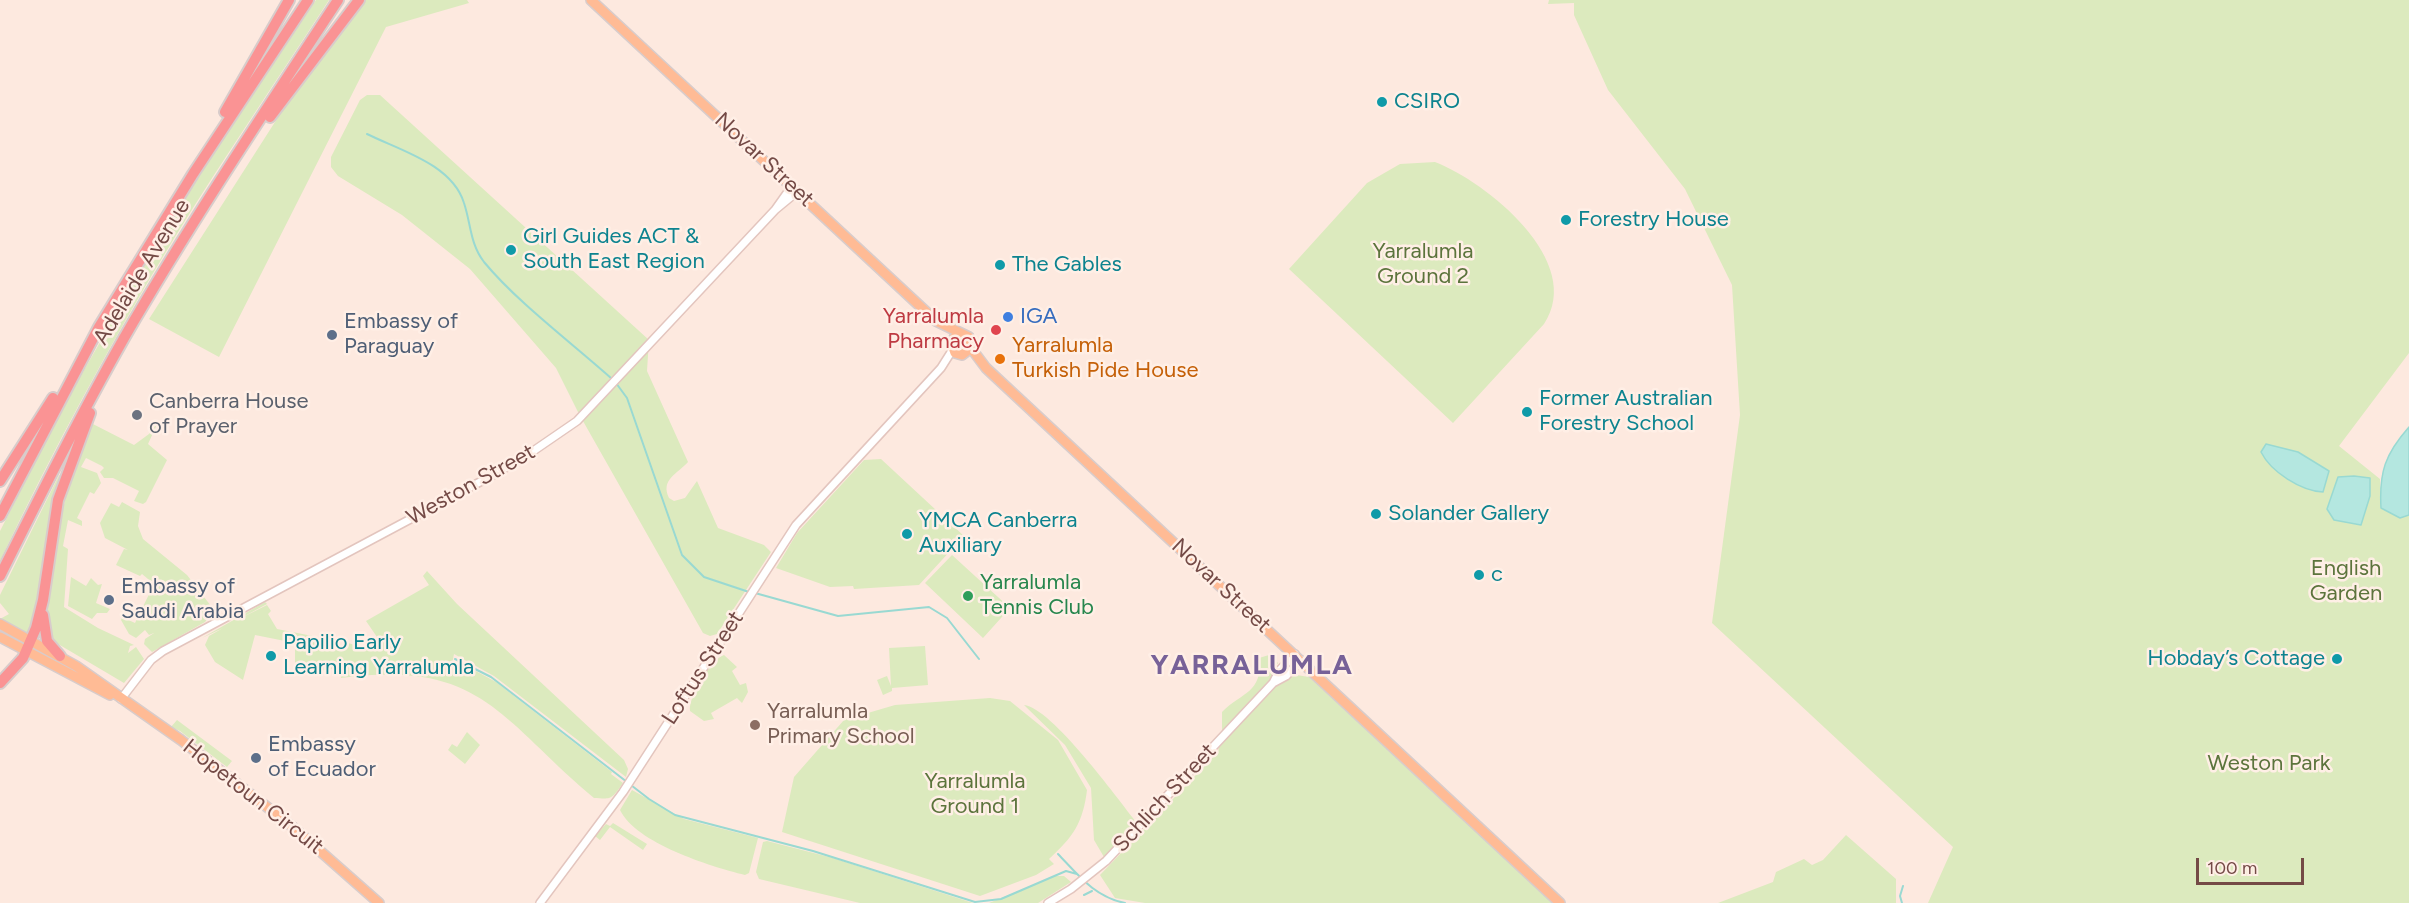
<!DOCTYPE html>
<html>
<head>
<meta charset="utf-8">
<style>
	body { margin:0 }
	#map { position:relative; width:2409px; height:903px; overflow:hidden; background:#fde9df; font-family:Figtree,sans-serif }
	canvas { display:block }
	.scale { position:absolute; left:2196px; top:858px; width:108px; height:27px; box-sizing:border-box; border:3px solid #744a46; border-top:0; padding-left:8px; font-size:18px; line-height:21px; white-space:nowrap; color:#744a46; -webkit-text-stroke:4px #ffefe6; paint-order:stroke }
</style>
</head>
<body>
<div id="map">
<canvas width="2409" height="903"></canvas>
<div class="scale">100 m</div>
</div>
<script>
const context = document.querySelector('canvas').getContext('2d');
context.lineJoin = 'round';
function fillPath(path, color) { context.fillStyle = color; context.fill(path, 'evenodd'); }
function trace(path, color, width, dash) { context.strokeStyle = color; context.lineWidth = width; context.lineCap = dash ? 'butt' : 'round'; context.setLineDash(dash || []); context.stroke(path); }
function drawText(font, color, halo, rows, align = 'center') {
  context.font = font + ' Figtree,sans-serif'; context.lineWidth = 5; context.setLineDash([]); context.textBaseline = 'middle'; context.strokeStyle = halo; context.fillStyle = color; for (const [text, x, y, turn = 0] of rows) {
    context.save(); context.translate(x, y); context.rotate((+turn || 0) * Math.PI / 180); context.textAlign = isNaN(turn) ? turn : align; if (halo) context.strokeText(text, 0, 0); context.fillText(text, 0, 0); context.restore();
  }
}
fillPath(new Path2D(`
	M 316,0 L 329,0 C 278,79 224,157 175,237 C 111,341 52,452 0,561 L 0,531 L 72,391 L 134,283 L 205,167 Z
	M 353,0 L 467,0 L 469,3 L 386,27 L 219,357 L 149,319 Z
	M 1549,0 L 2409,0 L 2409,353 L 2339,446 L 2380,479 L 2381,508 L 2400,518 L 2409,515 L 2409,903 L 1928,903 L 1953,847 L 1712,623 L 1740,415 L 1732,285 L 1685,189 L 1608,90 L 1574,15 L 1574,3 L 1548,4 Z
	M 367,95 L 380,95 L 649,340 L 647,371 L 688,462 C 677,474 660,480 669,498 L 674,501 L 685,498 L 697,481 L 718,528 L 764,545 L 771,552 L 717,634 L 710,636 L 703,633 L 579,414 L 556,368 L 470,269 L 402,215 L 338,176 L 331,167 L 331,157 L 360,100 Z
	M 1435,162 C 1487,182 1586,262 1544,324 L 1453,423 L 1289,269 L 1367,183 L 1400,164 Z
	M 156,420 L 158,422 L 148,444 L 167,460 L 146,502 L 143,504 L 134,501 L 139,491 L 113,478 L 104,478 L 100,472 L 104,468 L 102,466 L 86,458 L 81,467 L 97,473 L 101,483 L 94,494 L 90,492 L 77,518 L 82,521 L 82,526 L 68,520 L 63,546 L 68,549 L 64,607 L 98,628 L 134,645 L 130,646 L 128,653 L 136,647 L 144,659 L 124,683 L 53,641 L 46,616 L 54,551 L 69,482 L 75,472 L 76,459 L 89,422 L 134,445 L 149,434 Z
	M 881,459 L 964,536 L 919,585 L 854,589 L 853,586 L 830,587 L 776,568 L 797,533 L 864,460 Z
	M 59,475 L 62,476 L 41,593 L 28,633 L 0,619 L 9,614 L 0,603 L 0,595 Z
	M 122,502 L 140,512 L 138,526 L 143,539 L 187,575 L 211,606 L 210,616 L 205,622 L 152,652 L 144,644 L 145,639 L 154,633 L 149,635 L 145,630 L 136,638 L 129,634 L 121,620 L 122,617 L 135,623 L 154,584 L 142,574 L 140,576 L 116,565 L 124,549 L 128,550 L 105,538 L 100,523 L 111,503 L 119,507 Z
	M 952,555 L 1010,608 L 983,638 L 925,583 Z
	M 427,571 L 457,604 L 624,760 L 628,769 L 626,777 L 494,676 L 454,654 L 452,664 L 472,669 L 496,682 L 612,772 L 611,774 L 623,783 C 611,800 612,799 594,798 C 500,719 481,659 341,678 L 339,668 L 295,675 L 295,643 L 255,635 L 243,680 L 215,662 L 205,645 L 209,636 L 223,628 L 202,638 L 265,602 L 267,604 L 239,619 L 267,605 L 271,611 L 268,614 L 277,629 L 333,640 L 332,645 L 339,650 L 343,650 L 345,642 L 358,646 L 374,646 L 377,637 L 366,621 L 429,585 L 423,576 Z
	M 71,577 L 86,586 L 91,578 L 98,585 L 102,584 L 96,603 L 110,609 L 107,613 L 97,613 L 92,619 L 68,606 Z
	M 925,646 L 928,685 L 892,688 L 892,691 L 883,695 L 877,680 L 887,676 L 891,686 L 889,648 Z
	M 724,655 L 737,667 L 732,671 L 740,685 L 746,683 L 748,692 L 742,703 L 737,698 L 711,713 L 714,719 L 704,721 L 690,711 C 688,698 711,659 724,655 Z
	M 1269,655 L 1278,663 L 1275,667 L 1286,667 L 1284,673 L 1309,677 L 1553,903 L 1145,903 L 1115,898 L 1100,875 L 1218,752 L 1222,732 L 1222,712 C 1242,692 1263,693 1259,658 Z
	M 990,698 L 1010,701 L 1058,740 L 1087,790 C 1083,823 1073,837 1049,859 L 1054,864 L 1036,875 L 980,896 L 782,832 L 794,777 L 844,720 L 895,705 Z
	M 1024,705 C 1052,708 1117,798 1137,823 L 1104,857 L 1094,840 L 1091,788 L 1065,745 Z
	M 177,720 L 232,761 L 227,767 L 180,731 L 171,727 Z
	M 467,732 L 480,745 L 465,764 L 448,750 L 452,744 L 457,747 Z
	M 632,790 L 684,819 L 758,838 L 749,873 L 745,875 C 709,866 636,843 620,810 Z
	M 613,823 L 647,844 L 643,850 L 610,827 L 600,840 L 595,836 L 606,824 L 610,826 Z
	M 1846,835 L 1896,879 L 1896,903 L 1718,903 L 1773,882 L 1776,872 L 1804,859 L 1812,865 L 1823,860 Z
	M 767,841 L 833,858 L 973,903 L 860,903 L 759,879 L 756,872 L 763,842 Z
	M 1055,876 L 1064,876 L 1071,882 L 1038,903 L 989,903 Z`), '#dceabe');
const water = new Path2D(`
	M 2409,427 L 2409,515 L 2400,518 L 2381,508 C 2379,472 2385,454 2409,427 Z
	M 2266,444 L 2298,452 L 2329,471 L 2323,492 C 2301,491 2271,472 2261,452 Z
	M 2354,476 L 2370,478 L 2370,496 L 2361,525 L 2334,520 L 2327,509 L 2338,477 Z`);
fillPath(water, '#b4e7e0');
trace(water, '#99d9d2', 1.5);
trace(new Path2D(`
	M 367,134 C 399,150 452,164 464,203 C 471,224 470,244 484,262 C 517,302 573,344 612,379
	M 616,383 L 627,398 L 682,555 L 704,577 L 749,592
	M 755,593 L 838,616 L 929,607 L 947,618 L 979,659
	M 455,659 L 491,677 L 649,799 L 675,815 L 813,851 L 975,902 L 1001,899 L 1066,871 L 1077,874
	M 1058,854 C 1079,876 1095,897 1125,903
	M 1084,895 L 1092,891
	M 1902,903 L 1900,896 L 1903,886`), '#99d9d2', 2);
const minor = new Path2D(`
	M 775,210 L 792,186
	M 1273,683 L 1286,676 L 1301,660
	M 121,699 L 151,660 L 163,651 L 493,475 L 526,456 L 577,421 L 775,210 L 798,191
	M 540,903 L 623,792 L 796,525 L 941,368 L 953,349
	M 1048,903 L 1071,889 L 1106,861 L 1273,683 L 1279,671 L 1295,654`);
const major = new Path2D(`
	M 591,0 L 936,321 L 969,337 L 971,348 L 962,355 L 955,353 L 952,345 L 954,338 L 960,335
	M 971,348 L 986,368 L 1560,903
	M 0,624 L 76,666 L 181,740 L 294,828 L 379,903
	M 0,637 L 110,695`);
const highway = new Path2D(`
	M 225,112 L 289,0
	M 270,117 L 359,0
	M 0,481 L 53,398
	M 0,516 L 99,327 L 193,174 L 308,0
	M 0,576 C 40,496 80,416 124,338 C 191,222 265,111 338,0
	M 43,615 L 47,641 L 60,656
	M 0,683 L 23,658 L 36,628 L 43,600 L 58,500 L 90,413`);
trace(minor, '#e3c5be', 10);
trace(major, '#d8cccb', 12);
trace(highway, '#d8cccb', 14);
trace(minor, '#fff', 7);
trace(major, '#ffbb95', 9);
trace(highway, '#fa9394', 10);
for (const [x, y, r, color] of [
	[1382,102,6,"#0f9aa8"],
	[1566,220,6,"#0f9aa8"],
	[511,250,6,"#0f9aa8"],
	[1000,265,6,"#0f9aa8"],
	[1008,317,6,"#3f7fe0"],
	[996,330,6,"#e0444e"],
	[332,335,6,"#5c6f8a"],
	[1000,359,6,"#e8710a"],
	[1527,412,6,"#0f9aa8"],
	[137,415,6,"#6b7280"],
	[1376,514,6,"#0f9aa8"],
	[907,534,6,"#0f9aa8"],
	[1479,575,6,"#0f9aa8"],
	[968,596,6,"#2e9e5b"],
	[109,600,6,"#5c6f8a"],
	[271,656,6,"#0f9aa8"],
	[2337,659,6,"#0f9aa8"],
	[755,725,6,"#8d6e63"],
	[256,758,6,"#5c6f8a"]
]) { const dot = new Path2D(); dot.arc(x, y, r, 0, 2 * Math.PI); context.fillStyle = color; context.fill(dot); trace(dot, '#ffefe6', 2); }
drawText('22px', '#0d838f', '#ffefe6', [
	["CSIRO",1394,102],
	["Forestry House",1578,220],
	["Girl Guides ACT &",523,237],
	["South East Region",523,262],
	["The Gables",1012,265],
	["Former Australian",1539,399],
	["Forestry School",1539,424],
	["Solander Gallery",1388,514],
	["YMCA Canberra",919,521],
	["Auxiliary",919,546],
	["c",1491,575],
	["Papilio Early",283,643],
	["Learning Yarralumla",283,668],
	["Hobday’s Cottage",2325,659,"right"]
], 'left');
drawText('22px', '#744a46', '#ffefe6', [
	["Novar Street",764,160,43],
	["Adelaide Avenue",142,272,-59],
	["Weston Street",471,485,-29],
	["Novar Street",1221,586,43],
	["Loftus Street",703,668,-57],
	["Hopetoun Circuit",253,797,38],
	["Schlich Street",1165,798,-47]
]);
drawText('22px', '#5c743c', '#ffefe6', [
	["Yarralumla",1423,252],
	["Ground 2",1423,277],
	["English",2346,569],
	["Garden",2346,594],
	["Weston Park",2269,764],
	["Yarralumla",975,782],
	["Ground 1",975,807]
]);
drawText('22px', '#be3a42', '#ffefe6', [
	["Yarralumla",984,317],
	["Pharmacy",984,342]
], 'right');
drawText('22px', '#366cbe', '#ffefe6', [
	["IGA",1020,317]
], 'left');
drawText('22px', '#4e5e75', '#ffefe6', [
	["Embassy of",344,322],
	["Paraguay",344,347],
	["Embassy of",121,587],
	["Saudi Arabia",121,612],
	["Embassy",268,745],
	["of Ecuador",268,770]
], 'left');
drawText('22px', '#c56008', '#ffefe6', [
	["Yarralumla",1012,346],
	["Turkish Pide House",1012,371]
], 'left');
drawText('22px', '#5b616d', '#ffefe6', [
	["Canberra House",149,402],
	["of Prayer",149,427]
], 'left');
drawText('22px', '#27864d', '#ffefe6', [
	["Yarralumla",980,583],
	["Tennis Club",980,608]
], 'left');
drawText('22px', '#785e54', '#ffefe6', [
	["Yarralumla",767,712],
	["Primary School",767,737]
], 'left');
context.letterSpacing = '1.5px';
drawText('bold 28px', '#776198', '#ffefe6', [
	["YARRALUMLA",1252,666]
]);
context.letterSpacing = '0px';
</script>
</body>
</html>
